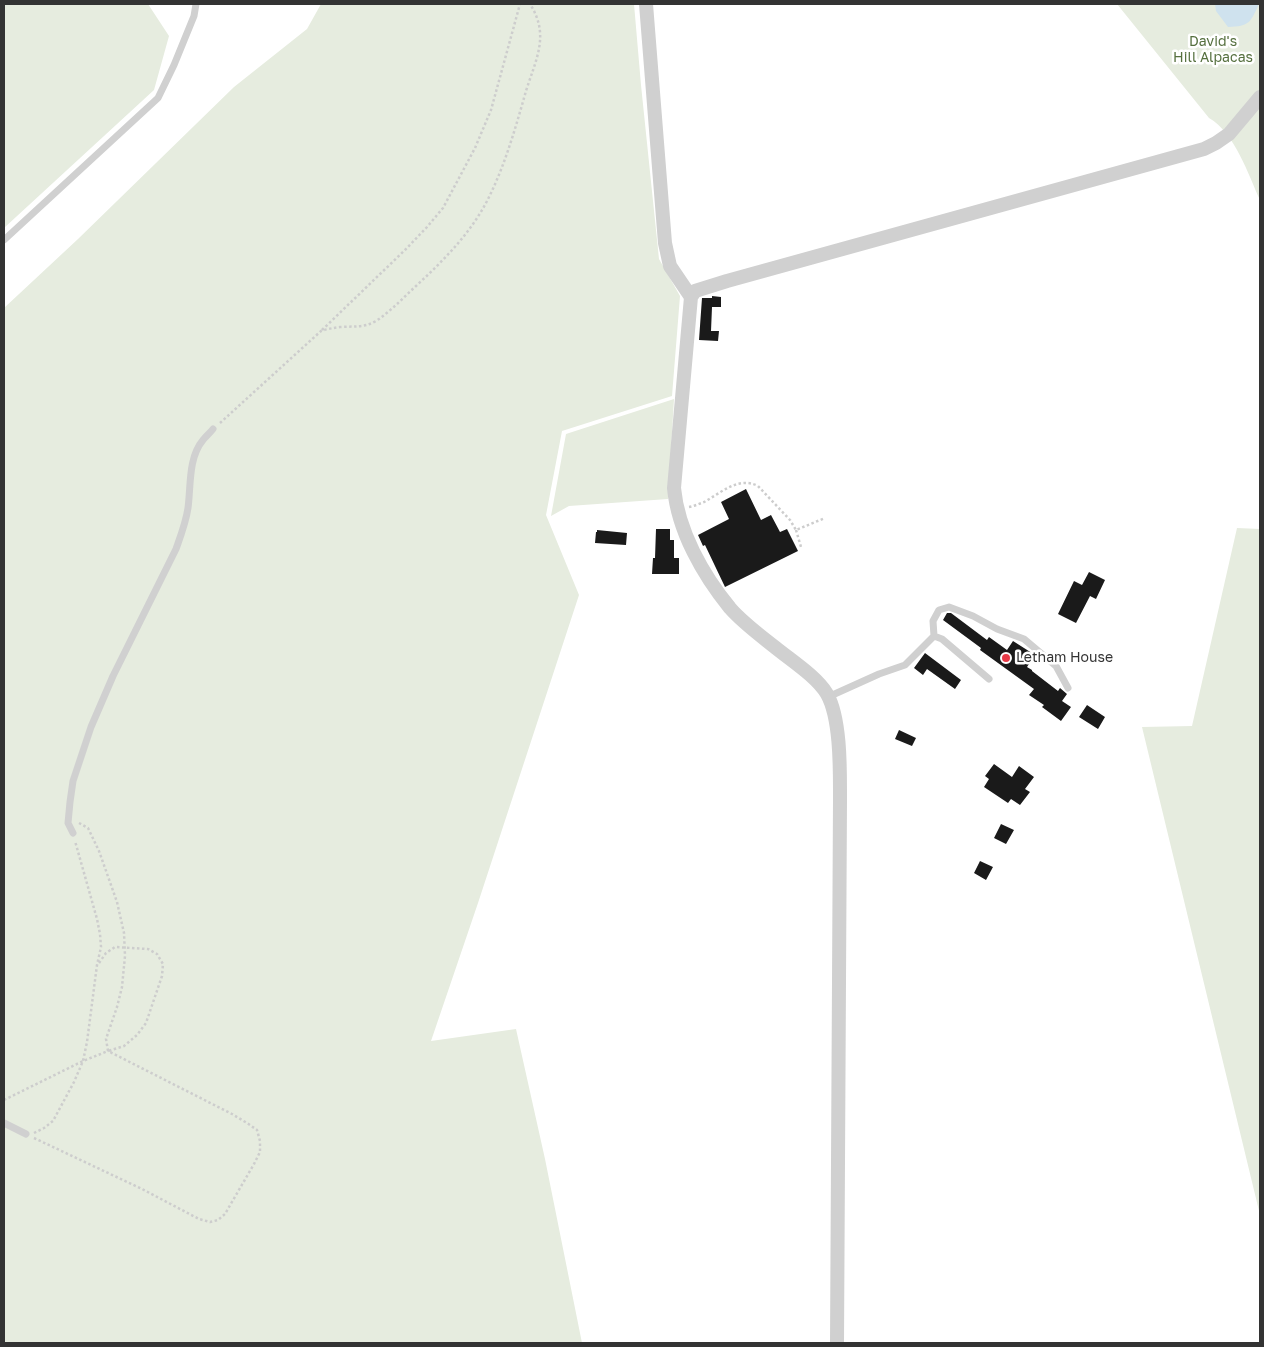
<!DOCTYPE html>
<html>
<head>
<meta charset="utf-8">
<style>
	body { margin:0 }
	#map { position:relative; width:1264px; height:1347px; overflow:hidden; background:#fff; font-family:"Golos Text",sans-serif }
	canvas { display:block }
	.frame { position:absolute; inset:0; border:5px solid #333; pointer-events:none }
</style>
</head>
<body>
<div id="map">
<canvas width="1264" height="1347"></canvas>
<div class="frame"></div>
</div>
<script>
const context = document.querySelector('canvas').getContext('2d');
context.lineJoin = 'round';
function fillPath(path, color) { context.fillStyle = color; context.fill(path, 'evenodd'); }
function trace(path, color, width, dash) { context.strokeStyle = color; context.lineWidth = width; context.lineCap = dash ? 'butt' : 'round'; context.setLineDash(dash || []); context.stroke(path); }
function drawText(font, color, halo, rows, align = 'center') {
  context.font = font + ' "Golos Text",sans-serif'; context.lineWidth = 5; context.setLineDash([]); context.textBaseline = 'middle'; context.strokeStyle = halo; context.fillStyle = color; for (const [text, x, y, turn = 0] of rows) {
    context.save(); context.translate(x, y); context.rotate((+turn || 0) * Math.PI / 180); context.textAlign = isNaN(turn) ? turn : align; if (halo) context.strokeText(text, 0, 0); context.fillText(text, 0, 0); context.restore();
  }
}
fillPath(new Path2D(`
	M 4,4 L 148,4 L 169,36 L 154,90 L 4,228 Z
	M 321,4 L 634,4 L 641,85 L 659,259 L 680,296 L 672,396 L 562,431 L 546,515 L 579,595 L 478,903 L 431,1041 L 516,1029 L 545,1159 L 582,1343 L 4,1343 L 4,308 L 78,239 L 234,87 L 307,29 Z
	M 1117,4 L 1260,4 L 1260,200 C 1248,174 1235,133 1209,118 Z
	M 674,399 L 668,499 L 569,506 L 551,516 L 566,434 Z
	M 1237,528 L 1260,529 L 1260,1215 L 1142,727 L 1192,726 Z`), '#e6ecdf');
fillPath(new Path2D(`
	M 1215,4 L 1259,4 C 1250,23 1250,26 1228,27 L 1216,11 Z`), '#cfe2ee');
fillPath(new Path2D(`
	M 712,296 L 721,297 L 721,307 L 712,307 L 711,331 L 719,331 L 718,341 L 699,340 L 702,298 L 712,298 Z
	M 746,489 L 761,520 L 771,515 L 780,532 L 787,529 L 798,551 L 725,587 L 705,545 L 703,546 L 698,535 L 729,519 L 721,502 Z
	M 656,529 L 670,529 L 670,540 L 674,540 L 674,558 L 679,558 L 679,574 L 652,574 L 653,558 L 655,558 Z
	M 597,530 L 627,533 L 626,545 L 595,543 L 596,532 L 597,532 Z
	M 1089,572 L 1105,580 L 1096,599 L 1090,596 L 1076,623 L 1058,614 L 1074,581 L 1082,585 Z
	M 947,613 L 951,613 L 987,640 L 989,637 L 1007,650 L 1013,641 L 1035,655 L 1027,667 L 1032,670 L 1032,671 L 1058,691 L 1060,688 L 1067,694 L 1062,701 L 1071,707 L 1061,721 L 1042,707 L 1044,705 L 1029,695 L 1034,689 L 980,650 L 981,648 L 943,620 Z
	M 925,653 L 961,680 L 955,689 L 927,669 L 923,675 L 914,668 Z
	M 1087,705 L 1105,717 L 1098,729 L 1079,717 Z
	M 899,730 L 916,738 L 912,746 L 895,739 Z
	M 994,764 L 1012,777 L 1019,766 L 1034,777 L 1025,789 L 1030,792 L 1020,805 L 1011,799 L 1008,803 L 984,787 L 989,779 L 985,776 Z
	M 1001,824 L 1014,830 L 1006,844 L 994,838 Z
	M 980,861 L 993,867 L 986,880 L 974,873 Z`), '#1a1a1a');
trace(new Path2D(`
	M 322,330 L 406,249 L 427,227 L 443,208 L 475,148 L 491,110 L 520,4
	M 220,423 L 321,331 C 327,329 333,328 340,327 C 353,326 364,328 376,321 C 391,311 403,298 416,286 C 445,259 473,231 490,195 C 506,162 516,126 526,91 C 536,59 550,35 530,4
	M 689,507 C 694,506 699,504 704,502 C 721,493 738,476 758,486 L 790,520 L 796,530 L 825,518
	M 796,530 L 801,547
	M 99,963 L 106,953 L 115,947 L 148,949 L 157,954 L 163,964 L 162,976 L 146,1023 L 137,1035 L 124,1046 L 108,1051
	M 4,1100 L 83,1061 L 108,1051 L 106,1039 L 117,1007 L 122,987 L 125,956 L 124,933 L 117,902 L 99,851 L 88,828 L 79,823
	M 34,1133 L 44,1128 L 53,1121 L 74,1082 L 83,1061 L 87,1042 L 97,965 L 101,947 L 100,934 L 97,919 L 75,841
	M 34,1138 L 142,1189 L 199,1219 L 210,1222 L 218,1220 L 225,1214 L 254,1164 L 260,1152 L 260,1141 L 257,1130 L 247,1123 L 232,1114 L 108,1051`), '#cdcdcd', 2.5, [2.5, 2.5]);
trace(new Path2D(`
	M 4,240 L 158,98 L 174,65 L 194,16 L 196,4
	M 934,636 L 942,639 L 989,679
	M 828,697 L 879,674 L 905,665 L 934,636 L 933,621 L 939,610 L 949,607 L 973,616 L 997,629 L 1024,639 L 1056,666 L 1068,688
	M 73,833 L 68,823 L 70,802 L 73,781 L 91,727 L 113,676 L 176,549 C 181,535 186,522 188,508 C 191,486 188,458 203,440 C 206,436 210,433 213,429
	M 4,1123 L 26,1134`), '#d0d0d0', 7);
trace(new Path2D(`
	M 646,4 L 665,243 L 670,266 L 691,297 L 674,488 C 678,531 703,575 730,608 C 743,623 761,636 776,648 C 792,661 817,677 827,694 C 841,719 840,771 840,800 L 837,1343
	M 691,297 L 695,291 L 727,281 L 1204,149 L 1216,143 L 1229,134 L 1260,97`), '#d0d0d0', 14);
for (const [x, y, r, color] of [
	[1006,658,5,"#e63946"]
]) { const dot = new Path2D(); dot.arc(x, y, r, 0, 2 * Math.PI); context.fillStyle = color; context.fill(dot); trace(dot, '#fff', 2); }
drawText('14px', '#56703f', '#fff', [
	["David's",1213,42],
	["Hill Alpacas",1213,58]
]);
drawText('14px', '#333', '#fff', [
	["Letham House",1016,658]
], 'left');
</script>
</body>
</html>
